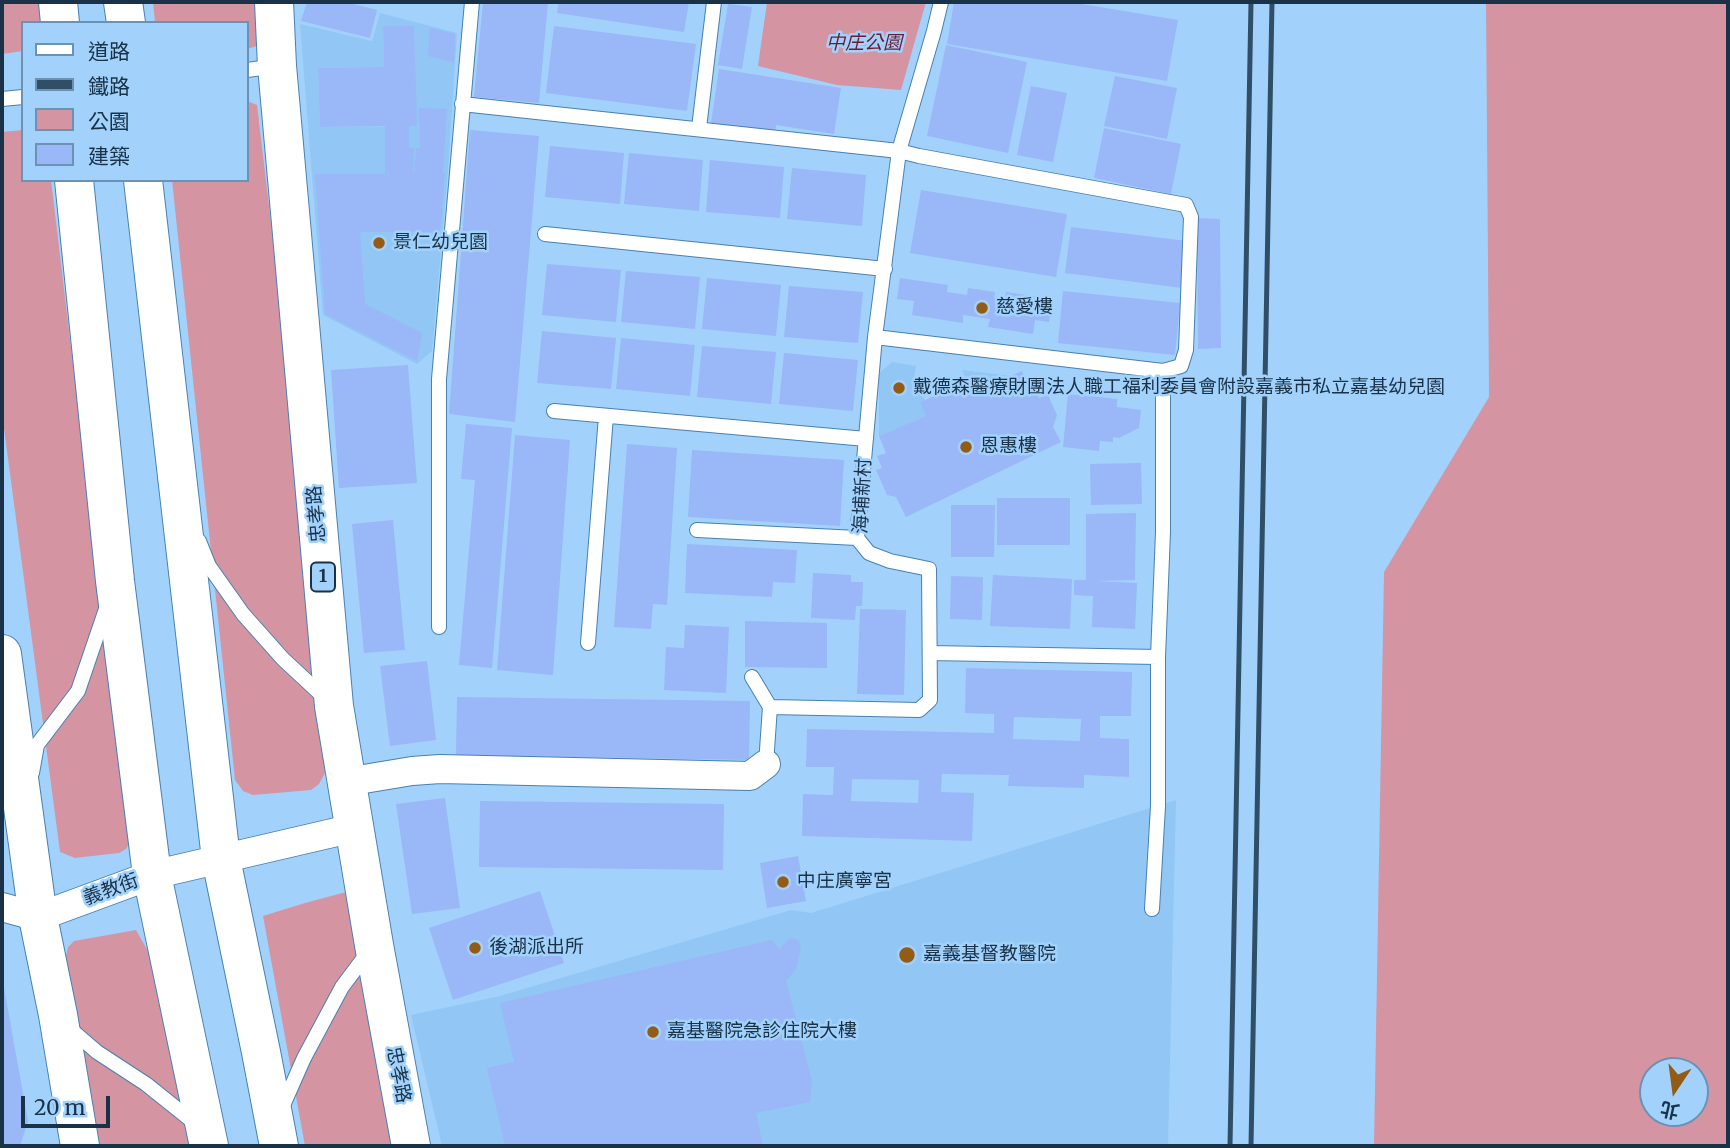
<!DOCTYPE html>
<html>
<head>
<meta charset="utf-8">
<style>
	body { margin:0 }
	#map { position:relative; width:1730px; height:1148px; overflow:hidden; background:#a2d2fc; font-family:Merriweather,"Noto Sans TC",serif }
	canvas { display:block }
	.frame { position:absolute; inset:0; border:4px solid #193247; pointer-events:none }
	.legend { position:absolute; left:21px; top:21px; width:228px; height:161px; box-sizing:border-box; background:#a2d2fc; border:2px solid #6b92b4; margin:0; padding:9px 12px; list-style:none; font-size:21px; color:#193247 }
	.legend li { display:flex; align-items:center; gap:14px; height:35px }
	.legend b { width:35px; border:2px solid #6b92b4 }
	.north { position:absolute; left:1639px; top:1057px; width:70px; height:70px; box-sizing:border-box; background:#a2d2fc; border:2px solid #6b92b4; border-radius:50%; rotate:193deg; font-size:19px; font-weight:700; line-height:28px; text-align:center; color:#193247 }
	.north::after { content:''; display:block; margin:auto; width:24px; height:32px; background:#935b15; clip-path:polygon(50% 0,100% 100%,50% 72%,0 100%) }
	.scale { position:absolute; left:21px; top:1096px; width:89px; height:32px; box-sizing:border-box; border:4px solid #193247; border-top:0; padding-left:9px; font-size:21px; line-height:24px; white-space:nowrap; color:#193247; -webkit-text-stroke:5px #a2d2fc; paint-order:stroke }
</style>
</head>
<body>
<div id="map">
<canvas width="1730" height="1148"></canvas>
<div class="frame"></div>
<ul class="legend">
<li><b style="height:9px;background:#fff"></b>道路</li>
<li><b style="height:9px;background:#314e67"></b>鐵路</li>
<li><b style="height:19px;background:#d594a2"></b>公園</li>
<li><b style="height:19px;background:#9ab7f7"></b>建築</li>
</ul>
<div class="north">北</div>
<div class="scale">20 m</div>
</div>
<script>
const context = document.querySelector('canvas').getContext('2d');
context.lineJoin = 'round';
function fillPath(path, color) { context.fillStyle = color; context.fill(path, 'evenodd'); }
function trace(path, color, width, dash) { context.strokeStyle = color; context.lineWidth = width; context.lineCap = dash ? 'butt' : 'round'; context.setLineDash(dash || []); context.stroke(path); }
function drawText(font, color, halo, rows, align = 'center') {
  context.font = font + ' Merriweather,"Noto Sans TC",serif'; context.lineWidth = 5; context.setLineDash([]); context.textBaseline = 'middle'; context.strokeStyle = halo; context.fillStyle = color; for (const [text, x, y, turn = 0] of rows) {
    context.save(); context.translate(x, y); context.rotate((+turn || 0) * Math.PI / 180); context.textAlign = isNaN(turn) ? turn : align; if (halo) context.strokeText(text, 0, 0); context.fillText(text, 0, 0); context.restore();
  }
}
fillPath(new Path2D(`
	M 380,13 L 457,33 L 448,171 L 432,351 L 417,364 L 323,315 L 300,24 L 372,41 ZM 414,26 L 416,126 L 320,127 L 318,68 L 384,67 L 383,27 Z
	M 892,362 L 916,366 L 914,377 L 925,400 L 921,402 L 926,416 L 879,436 L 879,373 Z
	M 962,370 L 1012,376 L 972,393 Z
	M 1176,800 L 1168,1146 L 442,1146 L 411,1015 L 500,996 L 791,910 L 811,913 Z`), '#92c6f4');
fillPath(new Path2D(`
	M 2,2 L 39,2 L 41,23 L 23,23 L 23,51 L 2,54 Z
	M 153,2 L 255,2 L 260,45 L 247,49 L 247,23 L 155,23 Z
	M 767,2 L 926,2 L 901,90 L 837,85 L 758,66 Z
	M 1486,2 L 1728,2 L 1728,1146 L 1374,1146 L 1384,572 L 1489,397 ZM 1695,1071 L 1695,1113 L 1653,1113 L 1653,1071 Z
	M 247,101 L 257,105 L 298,451 L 325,773 L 319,784 L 311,790 L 253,795 L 243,791 L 235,780 L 172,180 L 247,180 Z
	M 23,130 L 23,180 L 51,180 L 130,842 L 126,849 L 119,853 L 75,858 L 60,852 L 2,413 L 2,132 Z
	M 346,892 L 391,1146 L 305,1146 L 263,916 L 305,903 Z
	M 136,930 L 162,976 L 194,1146 L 100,1146 L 66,956 L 68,947 L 74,941 Z`), '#d594a2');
fillPath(new Path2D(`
	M 307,2 L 345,2 L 377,10 L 370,38 L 301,21 Z
	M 483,2 L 548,2 L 539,103 L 474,97 Z
	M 559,2 L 689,2 L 684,32 L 557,13 Z
	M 954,2 L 1070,2 L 1178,20 L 1167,81 L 947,44 Z
	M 728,4 L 752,7 L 742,69 L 718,65 Z
	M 383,26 L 414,26 L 417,126 L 409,126 L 409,148 L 414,148 L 413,174 L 414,174 L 416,148 L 420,148 L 419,108 L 447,109 L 443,173 L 445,173 L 440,232 L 360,232 L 365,304 L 422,333 L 417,361 L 325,314 L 315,174 L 385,174 L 385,126 L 320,127 L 318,68 L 384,67 Z
	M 554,26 L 696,44 L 687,111 L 546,93 Z
	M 430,28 L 455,34 L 454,62 L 428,56 Z
	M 946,45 L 1027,62 L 1008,153 L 927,136 Z
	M 719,69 L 841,88 L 834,134 L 776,125 L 775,133 L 711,123 Z
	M 1115,76 L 1177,88 L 1167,139 L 1104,126 Z
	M 1031,86 L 1067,93 L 1053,162 L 1017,155 Z
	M 1104,128 L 1181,144 L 1171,194 L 1094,178 Z
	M 470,130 L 539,136 L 515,422 L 449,414 Z
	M 550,146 L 624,153 L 620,204 L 545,197 Z
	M 629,153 L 703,160 L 699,211 L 624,204 Z
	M 710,160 L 784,167 L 780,218 L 706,212 Z
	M 792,168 L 866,175 L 862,226 L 787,219 Z
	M 921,190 L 1067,214 L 1056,277 L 910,253 Z
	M 1197,218 L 1220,219 L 1221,348 L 1198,349 Z
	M 1071,227 L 1187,241 L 1182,288 L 1065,273 Z
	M 547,264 L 621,270 L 616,322 L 542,315 Z
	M 626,271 L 700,277 L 695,329 L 621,322 Z
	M 707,278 L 781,285 L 776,336 L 702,329 Z
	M 900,278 L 948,285 L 947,292 L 967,295 L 968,288 L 995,292 L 994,298 L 1005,300 L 1006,292 L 1052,299 L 1049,322 L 1035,320 L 1033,334 L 988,327 L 990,319 L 963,315 L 963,323 L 912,315 L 914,301 L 897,299 Z
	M 789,286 L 863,292 L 858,343 L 784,337 Z
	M 1063,291 L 1180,303 L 1175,355 L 1058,343 Z
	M 542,331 L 616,338 L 611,389 L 537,383 Z
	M 621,338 L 695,345 L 690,396 L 616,389 Z
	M 702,346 L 776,352 L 771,404 L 697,397 Z
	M 784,353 L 858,360 L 853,411 L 779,404 Z
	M 408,365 L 417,483 L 339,488 L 331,370 Z
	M 1022,371 L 1029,388 L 1034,387 L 1039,398 L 1048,395 L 1057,415 L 1053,427 L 1061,442 L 906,517 L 896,497 L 887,495 L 876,470 L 882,468 L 877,456 L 886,453 L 879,436 L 926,416 L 920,402 L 925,400 L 967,382 L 972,393 Z
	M 1068,394 L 1117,399 L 1117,407 L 1141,410 L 1139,428 L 1119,438 L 1113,437 L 1113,442 L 1100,441 L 1099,451 L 1063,447 Z
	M 466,424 L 512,428 L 492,668 L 459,665 L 475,480 L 461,479 Z
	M 515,435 L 570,440 L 553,675 L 497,670 Z
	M 627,444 L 677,448 L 667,605 L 653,604 L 651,629 L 614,627 Z
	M 692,450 L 844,460 L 840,526 L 688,517 Z
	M 1141,463 L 1142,504 L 1091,505 L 1090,464 Z
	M 997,498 L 1070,498 L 1070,545 L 997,545 Z
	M 951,505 L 995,505 L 994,557 L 951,557 Z
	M 1136,513 L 1135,580 L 1095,581 L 1137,583 L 1135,629 L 1092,627 L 1093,596 L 1074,595 L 1074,580 L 1086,580 L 1086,514 Z
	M 393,520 L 405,650 L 364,653 L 352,524 Z
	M 687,544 L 797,550 L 795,583 L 773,582 L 772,597 L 685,593 Z
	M 813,573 L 851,575 L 851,582 L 863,582 L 862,606 L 856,606 L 855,620 L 811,618 Z
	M 993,575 L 1072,579 L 1070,629 L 990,626 Z
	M 951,576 L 983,577 L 982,620 L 950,619 Z
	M 860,609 L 906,610 L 904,695 L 857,694 Z
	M 745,621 L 827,623 L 827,668 L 745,667 Z
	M 685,625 L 729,627 L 726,693 L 664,690 L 666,647 L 684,648 Z
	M 427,661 L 436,740 L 390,746 L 380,666 Z
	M 966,668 L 1132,672 L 1131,716 L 1100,716 L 1100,738 L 1129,739 L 1129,777 L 1084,775 L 1084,788 L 1008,786 L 1009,775 L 942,774 L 941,792 L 974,793 L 972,841 L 802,836 L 803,794 L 833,795 L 834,767 L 806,767 L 807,729 L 994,733 L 994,714 L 965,713 ZM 1014,717 L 1081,719 L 1080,741 L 1013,739 ZM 852,779 L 919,780 L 918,803 L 851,801 Z
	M 457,697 L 750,701 L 749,760 L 456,755 Z
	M 445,798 L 460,908 L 412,914 L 396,804 Z
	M 480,801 L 724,804 L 723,870 L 479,867 Z
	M 798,856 L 806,901 L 767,908 L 760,863 Z
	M 540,891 L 564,963 L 453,1000 L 429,928 Z
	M 790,938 L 798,940 L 801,947 L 796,969 L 786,981 L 812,1081 L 810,1102 L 756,1113 L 763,1146 L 505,1146 L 487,1068 L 514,1062 L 500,1003 L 772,940 L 779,950 Z
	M 2,982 L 3,982 L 28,1121 L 20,1146 L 2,1146 Z`), '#9ab7f7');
const lane = new Path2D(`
	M 247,70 L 277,66
	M 2,99 L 23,97
	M 462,104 L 899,151 L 919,156 L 1186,205 L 1191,217 L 1186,350 L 1181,366 L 1163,371
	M 699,128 L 714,2
	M 545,234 L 885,269
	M 875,337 L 1163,371 L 1163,532 L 1158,657 L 1158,806 L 1152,909
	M 554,411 L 866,439
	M 697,530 L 857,538
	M 199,541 L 209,566 L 243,614 L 283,659 L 325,698
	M 439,627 L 439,379 L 472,2
	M 588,643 L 606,416
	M 930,653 L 1158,657
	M 752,677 L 770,707
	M 766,764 L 770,707 L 919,710 L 930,700 L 929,569 L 890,561 L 869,553 L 857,538 L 875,337 L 899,151 L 934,31 L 941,2
	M 32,773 L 37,745 L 78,691 L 106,609
	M 68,1027 L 97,1052 L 146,1084 L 196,1124
	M 281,1110 L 304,1058 L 342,987 L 369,951`);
const street = new Path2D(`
	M 346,782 L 412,771 L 440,769 L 750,776 L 766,764
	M 2,907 L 38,917 L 152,875 L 354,828`);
const primary = new Path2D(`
	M 58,2 L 60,23
	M 123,2 L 126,23
	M 274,2 L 277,66 L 334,706 L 374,945 L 411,1146
	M 74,180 L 115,581 L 152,875 L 209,1146
	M 143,180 L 221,859 L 261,1052 L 279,1146
	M 2,654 L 38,917 L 58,1015 L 80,1146`);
trace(lane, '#4681b1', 16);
trace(street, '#4681b1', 30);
trace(primary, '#4681b1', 40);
trace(lane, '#fff', 14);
trace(street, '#fff', 28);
trace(primary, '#fff', 38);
trace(new Path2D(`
	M 1230,1146 L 1251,2
	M 1251,1146 L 1272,2`), '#314e67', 5);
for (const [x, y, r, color] of [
	[379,243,7,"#935b15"],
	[982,308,7,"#935b15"],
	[899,388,7,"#935b15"],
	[966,447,7,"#935b15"],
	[783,882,7,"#935b15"],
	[475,948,7,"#935b15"],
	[907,955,9,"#935b15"],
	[653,1032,7,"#935b15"]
]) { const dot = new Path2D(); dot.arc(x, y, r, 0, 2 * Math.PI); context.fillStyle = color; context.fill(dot); trace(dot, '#a2d2fc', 2.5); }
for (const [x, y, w] of [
	[323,577,24]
]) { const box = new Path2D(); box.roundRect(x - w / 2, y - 14.5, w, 29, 5); context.fillStyle = '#a2d2fc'; context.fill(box); trace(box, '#193247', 2); }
drawText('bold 18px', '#193247', null, [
	["1",323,577]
]);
drawText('italic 19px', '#6c1a35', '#a2d2fc', [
	["中庄公園",864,44]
]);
drawText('19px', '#193247', '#a2d2fc', [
	["景仁幼兒園",393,243],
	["慈愛樓",996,308],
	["戴德森醫療財團法人職工福利委員會附設嘉義市私立嘉基幼兒園",913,388],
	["恩惠樓",980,447],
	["中庄廣寧宮",797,882],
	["後湖派出所",489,948],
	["嘉義基督教醫院",923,955],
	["嘉基醫院急診住院大樓",667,1032]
], 'left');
drawText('19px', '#193247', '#a2d2fc', [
	["海埔新村",863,496,-87],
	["忠孝路",317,514,-95],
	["義教街",111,890,-20],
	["忠孝路",398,1075,79]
]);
</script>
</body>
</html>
